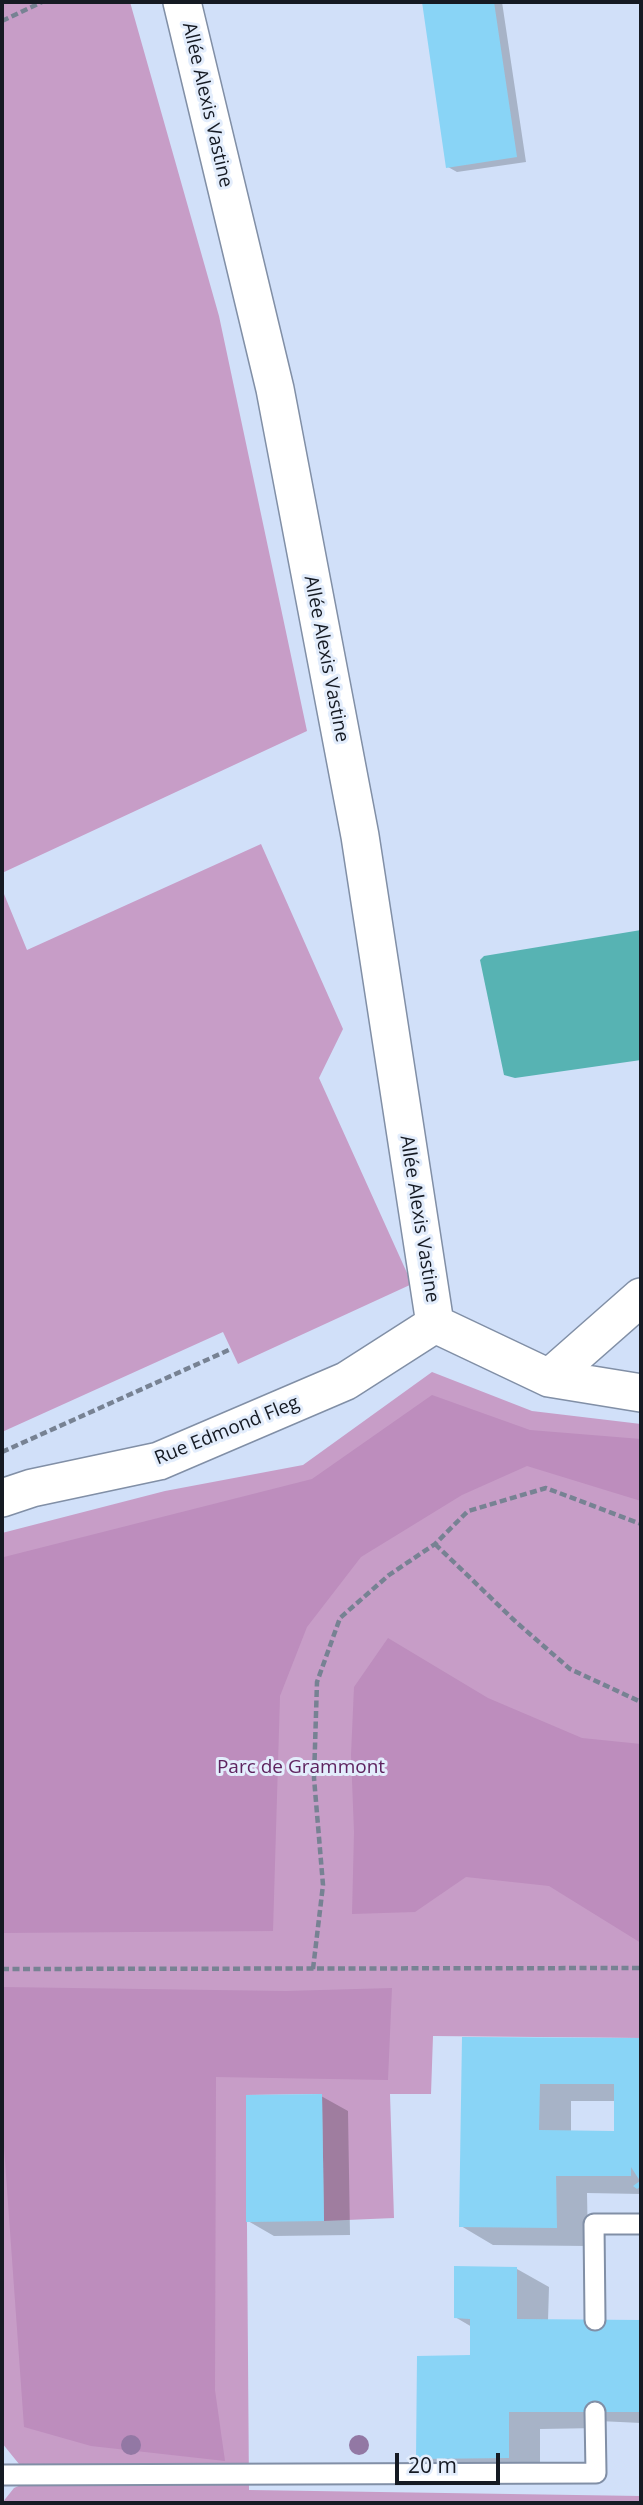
<!DOCTYPE html>
<html>
<head>
<meta charset="utf-8">
<style>
	body { margin:0 }
	#map { position:relative; width:643px; height:2505px; overflow:hidden; background:#d1e0f9; font-family:"Open Sans",sans-serif }
	canvas { display:block }
	.frame { position:absolute; inset:0; border:4px solid #151a23; pointer-events:none }
	.scale { position:absolute; left:395px; top:2453px; width:105px; height:32px; box-sizing:border-box; border:4px solid #151a23; border-top:0; padding-left:9px; font-size:21px; line-height:24px; white-space:nowrap; color:#151a23; -webkit-text-stroke:5px #e3edfc; paint-order:stroke }
</style>
</head>
<body>
<div id="map">
<canvas width="643" height="2505"></canvas>
<div class="frame"></div>
<div class="scale">20 m</div>
</div>
<script>
const context = document.querySelector('canvas').getContext('2d');
context.lineJoin = 'round';
function fillPath(path, color) { context.fillStyle = color; context.fill(path, 'evenodd'); }
function trace(path, color, width, dash) { context.strokeStyle = color; context.lineWidth = width; context.lineCap = dash ? 'butt' : 'round'; context.setLineDash(dash || []); context.stroke(path); }
function drawText(font, color, halo, rows, align = 'center') {
  context.font = font + ' "Open Sans",sans-serif'; context.lineWidth = 6; context.setLineDash([]); context.textBaseline = 'middle'; context.strokeStyle = halo; context.fillStyle = color; for (const [text, x, y, turn = 0] of rows) {
    context.save(); context.translate(x, y); context.rotate((+turn || 0) * Math.PI / 180); context.textAlign = isNaN(turn) ? turn : align; if (halo) context.strokeText(text, 0, 0); context.fillText(text, 0, 0); context.restore();
  }
}
fillPath(new Path2D(`
	M 2,2 L 130,2 L 219,316 L 307,731 L 2,873 Z
	M 261,844 L 343,1029 L 319,1078 L 412,1284 L 238,1364 L 223,1332 L 2,1432 L 2,895 L 4,894 L 27,950 Z
	M 432,1372 L 532,1411 L 641,1424 L 641,2038 L 433,2036 L 431,2094 L 390,2094 L 394,2218 L 324,2221 L 322,2094 L 246,2095 L 249,2490 L 641,2496 L 641,2503 L 2,2503 L 14,2488 L 65,2465 L 19,2464 L 2,2443 L 2,1533 L 165,1491 L 303,1465 Z`), '#c79dc7');
fillPath(new Path2D(`
	M 432,1395 L 530,1430 L 641,1439 L 641,1501 L 527,1466 L 462,1495 L 361,1557 L 307,1627 L 280,1696 L 273,1931 L 2,1933 L 4,1557 L 312,1479 Z
	M 388,1638 L 488,1698 L 582,1738 L 641,1744 L 641,1943 L 549,1886 L 466,1877 L 415,1912 L 352,1914 L 354,1832 L 351,1755 L 354,1687 Z
	M 2,1987 L 286,1991 L 392,1988 L 388,2080 L 216,2077 L 215,2390 L 225,2461 L 91,2446 L 24,2427 L 2,2119 Z`), '#bd8dbd');
fillPath(new Path2D(`
	M 641,930 L 641,1060 L 515,1078 L 504,1075 L 480,960 L 484,956 Z`), '#57b3b3');
fillPath(new Path2D(`
	M 424,2 L 502,2 L 526,162 L 457,172 L 448,167 Z
	M 463,2039 L 641,2039 L 641,2194 L 587,2193 L 588,2246 L 493,2245 L 461,2226 ZM 571,2101 L 616,2101 L 616,2133 L 571,2133 Z
	M 321,2096 L 348,2111 L 350,2235 L 274,2236 L 248,2221 Z
	M 517,2269 L 549,2287 L 548,2321 L 641,2322 L 641,2423 L 599,2421 L 599,2428 L 540,2429 L 540,2476 L 450,2476 L 418,2458 L 472,2357 L 472,2327 L 455,2317 Z`), '#0003');
fillPath(new Path2D(`
	M 422,2 L 494,2 L 517,157 L 446,168 Z
	M 462,2037 L 641,2038 L 641,2186 L 637,2189 L 633,2186 L 640,2181 L 631,2167 L 631,2176 L 556,2176 L 557,2228 L 459,2227 ZM 540,2084 L 614,2084 L 614,2131 L 539,2130 Z
	M 322,2094 L 324,2221 L 246,2222 L 246,2095 Z
	M 454,2266 L 517,2267 L 517,2319 L 641,2320 L 641,2412 L 509,2412 L 509,2458 L 416,2459 L 417,2356 L 470,2355 L 470,2319 L 454,2318 Z`), '#89d4f6');
const lane = new Path2D(`
	M 595,2320 L 594,2224 L 641,2224
	M 2,2475 L 596,2473 L 595,2412`);
const street = new Path2D(`
	M 182,2 L 275,389 L 360,836 L 435,1324
	M 435,1324 L 549,1378 L 641,1393
	M 549,1378 L 641,1297
	M 2,1498 L 32,1488 L 159,1461 L 346,1381 L 435,1324`);
trace(lane, '#818fa6', 23);
trace(street, '#818fa6', 40);
trace(new Path2D(`
	M 2,21 L 42,2
	M 2,1452 L 231,1349
	M 435,1544 L 516,1622 L 570,1669 L 641,1702
	M 2,1969 L 641,1968
	M 313,1969 L 323,1885 L 314,1778 L 317,1682 L 340,1618 L 389,1575 L 435,1544 L 468,1511 L 546,1488 L 641,1524`), '#778293', 4.5, [7, 3.5]);
trace(lane, '#fff', 19);
trace(street, '#fff', 37);
context.fillStyle = '#9278a4';
for (const [x, y] of [
	[131,2445],
	[359,2445]
]) { context.beginPath(); context.arc(x, y, 10, 0, 2 * Math.PI); context.fill(); }
drawText('19px', '#151a23', '#e3edfc', [
	["Allée Alexis Vastine",207,105,77],
	["Allée Alexis Vastine",326,659,79],
	["Allée Alexis Vastine",419,1219,81],
	["Rue Edmond Fleg",227,1431,-22]
]);
drawText('19px', '#5e235f', '#e3edfc', [
	["Parc de Grammont",301,1768]
]);
</script>
</body>
</html>
